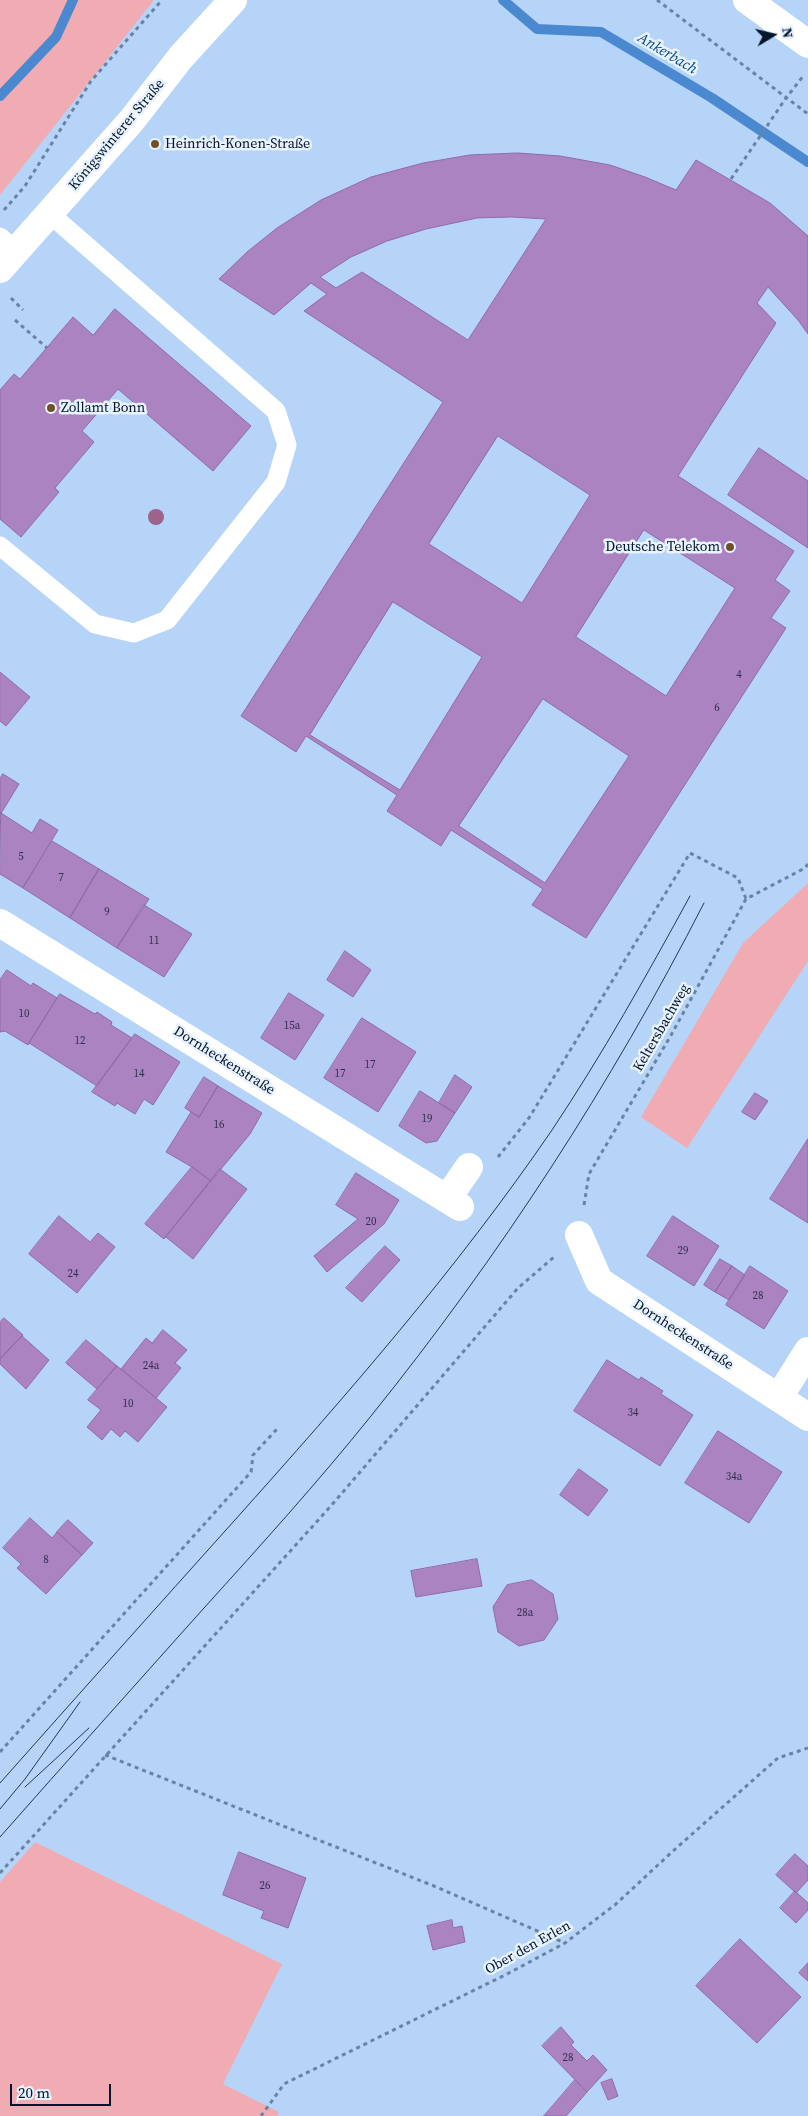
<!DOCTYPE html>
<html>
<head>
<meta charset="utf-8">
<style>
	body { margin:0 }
	#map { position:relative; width:808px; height:2116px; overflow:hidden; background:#b6d4f8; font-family:"Source Serif 4",serif }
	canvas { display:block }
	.north { position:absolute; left:748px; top:10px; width:50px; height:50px; -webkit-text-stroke:4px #e8f3ff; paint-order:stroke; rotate:81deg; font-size:14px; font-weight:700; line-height:20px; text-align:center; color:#04162b }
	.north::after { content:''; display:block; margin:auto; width:18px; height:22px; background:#04162b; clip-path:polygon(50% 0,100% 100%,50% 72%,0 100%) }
	.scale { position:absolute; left:10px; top:2084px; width:101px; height:22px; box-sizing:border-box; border:2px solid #04162b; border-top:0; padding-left:6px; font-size:15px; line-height:18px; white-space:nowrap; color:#04162b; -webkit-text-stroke:4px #e8f3ff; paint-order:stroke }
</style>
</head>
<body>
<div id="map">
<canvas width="808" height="2116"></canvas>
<div class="north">N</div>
<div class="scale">20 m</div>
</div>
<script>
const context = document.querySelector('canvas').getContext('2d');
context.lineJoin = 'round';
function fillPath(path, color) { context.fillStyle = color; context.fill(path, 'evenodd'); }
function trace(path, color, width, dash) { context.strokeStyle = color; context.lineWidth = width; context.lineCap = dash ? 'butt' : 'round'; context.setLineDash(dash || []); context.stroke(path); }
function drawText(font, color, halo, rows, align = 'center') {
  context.font = font + ' "Source Serif 4",serif'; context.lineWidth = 5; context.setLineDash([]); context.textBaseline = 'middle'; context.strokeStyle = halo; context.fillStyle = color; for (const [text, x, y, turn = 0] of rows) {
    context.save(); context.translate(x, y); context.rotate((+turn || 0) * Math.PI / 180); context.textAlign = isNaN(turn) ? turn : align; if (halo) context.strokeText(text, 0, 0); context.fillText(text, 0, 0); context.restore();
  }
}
fillPath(new Path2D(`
	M 0,0 L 154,0 L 0,195 Z
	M 808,883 L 808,961 L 687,1148 L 641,1117 L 743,943 Z
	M 35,1842 L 282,1964 L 223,2084 L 279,2112 L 277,2116 L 0,2116 L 0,1882 Z`), '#f0acb2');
trace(new Path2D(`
	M 503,0 L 537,29 L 601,32 L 712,98 L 808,162
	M 0,96 L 56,37 L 73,0`), '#4a89d0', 10);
const building = new Path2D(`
	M 518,153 L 560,156 L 610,165 L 645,177 L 676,190 L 696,160 L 770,203 L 808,236 L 808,334 L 798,320 L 768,287 L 757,303 L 776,323 L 678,476 L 794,551 L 775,580 L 790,591 L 771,618 L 786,628 L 586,938 L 532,905 L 543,889 L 451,830 L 441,846 L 387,811 L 397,795 L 306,736 L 296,752 L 241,716 L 443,402 L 304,311 L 327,294 L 311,283 L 274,315 L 219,279 L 247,252 L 277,228 L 321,200 L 371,177 L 423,163 L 470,155 ZM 512,217 L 546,219 L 468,340 L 362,272 L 336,288 L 320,277 L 351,257 L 387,241 L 426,229 L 477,218 ZM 498,436 L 590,495 L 522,603 L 429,544 ZM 644,530 L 735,588 L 666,696 L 576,637 ZM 393,602 L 482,657 L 400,790 L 310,735 ZM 543,699 L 629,756 L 545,883 L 459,826 Z
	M 115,309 L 251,426 L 213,471 L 118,389 L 82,431 L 94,442 L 55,488 L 59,492 L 21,537 L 0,519 L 0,390 L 14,374 L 20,379 L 73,317 L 93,335 Z
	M 759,448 L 808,481 L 808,548 L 728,495 Z
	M 0,672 L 30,697 L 6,726 L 0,721 Z
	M 3,774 L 19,784 L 0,815 L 0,779 Z
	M 1,813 L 32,833 L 40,819 L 58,830 L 23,888 L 0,874 Z
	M 52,841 L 99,869 L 70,918 L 23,888 Z
	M 99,869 L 149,899 L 117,948 L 70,918 Z
	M 144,905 L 192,934 L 164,977 L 117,948 Z
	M 345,951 L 371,970 L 353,997 L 327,980 Z
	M 7,970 L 31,986 L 33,983 L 57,998 L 28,1045 L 5,1031 L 0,1032 L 0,980 Z
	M 289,993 L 324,1015 L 295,1060 L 261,1038 Z
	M 60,994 L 95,1014 L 97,1012 L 112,1022 L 111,1025 L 132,1038 L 97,1086 L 29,1043 Z
	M 362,1018 L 416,1052 L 378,1112 L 324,1078 Z
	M 135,1034 L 180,1062 L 153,1105 L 144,1099 L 135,1114 L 117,1103 L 115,1106 L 92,1092 Z
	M 455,1075 L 472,1087 L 455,1113 L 439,1103 Z
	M 204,1077 L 218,1086 L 199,1117 L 185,1108 Z
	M 218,1086 L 262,1113 L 250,1134 L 211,1181 L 192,1167 L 166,1152 L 191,1112 L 199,1117 Z
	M 420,1091 L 455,1113 L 437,1141 L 426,1143 L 399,1126 Z
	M 755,1093 L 768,1101 L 755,1120 L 742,1112 Z
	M 808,1139 L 808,1223 L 770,1199 Z
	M 192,1167 L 211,1181 L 164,1239 L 145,1224 Z
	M 220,1169 L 247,1189 L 193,1259 L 166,1237 Z
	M 356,1173 L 399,1200 L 384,1224 L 327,1272 L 314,1256 L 358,1219 L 336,1205 Z
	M 59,1216 L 90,1242 L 98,1233 L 115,1247 L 77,1293 L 29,1254 Z
	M 673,1216 L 719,1246 L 694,1286 L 647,1256 Z
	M 385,1246 L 400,1260 L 362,1302 L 346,1288 Z
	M 720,1259 L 732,1266 L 715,1292 L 704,1285 Z
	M 732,1266 L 745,1275 L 729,1300 L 715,1292 Z
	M 750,1266 L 788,1291 L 764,1329 L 726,1305 Z
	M 4,1318 L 23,1335 L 0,1359 L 0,1322 Z
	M 163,1330 L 187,1350 L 175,1363 L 181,1368 L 156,1398 L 121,1369 L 146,1338 L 152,1343 Z
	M 22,1336 L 49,1360 L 26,1389 L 0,1364 L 0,1359 Z
	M 86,1340 L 117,1366 L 97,1389 L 66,1363 Z
	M 607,1360 L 639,1380 L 641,1377 L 663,1391 L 661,1394 L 693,1415 L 660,1466 L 574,1411 Z
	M 117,1366 L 167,1407 L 138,1442 L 125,1431 L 120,1437 L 111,1429 L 102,1440 L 87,1427 L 101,1410 L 88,1400 Z
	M 718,1431 L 782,1472 L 749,1523 L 685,1483 Z
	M 579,1469 L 608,1490 L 588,1516 L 560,1495 Z
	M 30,1518 L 52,1538 L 57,1532 L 82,1555 L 46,1594 L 17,1568 L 21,1564 L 3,1548 Z
	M 68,1520 L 93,1543 L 82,1555 L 57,1532 Z
	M 477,1559 L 482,1586 L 416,1597 L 411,1571 Z
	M 532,1580 L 553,1594 L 558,1619 L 544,1640 L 519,1646 L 498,1632 L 493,1607 L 507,1585 Z
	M 239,1852 L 306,1878 L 288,1928 L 261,1918 L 264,1911 L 223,1895 Z
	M 795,1854 L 808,1866 L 808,1880 L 796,1893 L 776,1875 Z
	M 795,1891 L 808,1903 L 808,1910 L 796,1923 L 780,1908 Z
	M 452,1920 L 453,1928 L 462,1926 L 465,1942 L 433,1950 L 427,1926 Z
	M 740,1939 L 801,1997 L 757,2043 L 696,1986 Z
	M 808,1963 L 808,1981 L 799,1973 Z
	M 561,2027 L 574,2042 L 571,2045 L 587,2061 L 593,2055 L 607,2070 L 587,2092 L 542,2046 Z
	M 612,2079 L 618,2096 L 608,2100 L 601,2083 Z
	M 575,2080 L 587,2092 L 566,2116 L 544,2116 Z`);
fillPath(building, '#ab83c1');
trace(building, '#906aa6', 1);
trace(new Path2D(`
	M 657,0 L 808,114
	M 731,179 L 786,98 L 804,75
	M 4,210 L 25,186 L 91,81 L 162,0
	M 11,298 L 23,310
	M 15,320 L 47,348
	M 498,1157 L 529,1118 L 690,853 L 738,878 L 746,899
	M 584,1205 L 589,1174 L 670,1037 L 746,899 L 805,868 L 808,864
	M 0,1752 L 251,1472 L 253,1455 L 277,1429
	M 105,1755 L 434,1886 L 565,1943
	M 0,1873 L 330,1507 L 518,1288 L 554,1257
	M 261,2116 L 284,2084 L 507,1974 L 565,1943 L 616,1904 L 673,1851 L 778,1758 L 808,1748`), '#6a83a1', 3, [4, 4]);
trace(new Path2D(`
	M 0,237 L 15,251
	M 0,546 L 95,624 L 134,633 L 167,620 L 276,482 L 287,445 L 276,411 L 50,214`), '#fff', 19);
trace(new Path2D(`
	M 0,923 L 460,1207
	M 447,1199 L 469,1167
	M 579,1235 L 599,1281 L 808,1417
	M 779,1397 L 808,1351`), '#fff', 28);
trace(new Path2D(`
	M 747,0 L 808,44`), '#fff', 28);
trace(new Path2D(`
	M 0,269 L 132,120 L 181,57 L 233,0`), '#fff', 28);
trace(new Path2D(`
	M 0,1783 C 78,1695 156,1608 234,1521 C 346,1396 457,1269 552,1130 C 602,1055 647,975 690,896
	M 25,1787 L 89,1728
	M 0,1809 L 25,1779 L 80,1702
	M 0,1837 C 68,1760 136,1684 204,1608 C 261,1545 318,1482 371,1416 C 499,1257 611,1085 704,903`), '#23374f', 1);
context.fillStyle = '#9d638a';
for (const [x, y] of [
	[156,517]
]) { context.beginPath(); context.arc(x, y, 8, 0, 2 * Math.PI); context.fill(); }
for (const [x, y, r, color] of [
	[155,144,5,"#705126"],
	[51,408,5,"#705126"],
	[730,547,5,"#705126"]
]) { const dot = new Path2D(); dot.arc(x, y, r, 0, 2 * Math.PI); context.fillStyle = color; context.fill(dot); trace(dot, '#e8f3ff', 2); }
drawText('11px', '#2e3150', null, [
	["4",739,675],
	["6",717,708],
	["5",21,857],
	["7",61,878],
	["9",107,912],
	["11",154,941],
	["10",24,1014],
	["15a",292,1026],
	["12",80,1041],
	["17",370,1065],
	["14",139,1074],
	["17",340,1074],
	["19",427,1119],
	["16",219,1125],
	["20",371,1222],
	["29",683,1251],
	["24",73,1274],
	["28",758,1296],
	["24a",151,1366],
	["10",128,1404],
	["34",633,1413],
	["34a",734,1477],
	["8",46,1560],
	["28a",525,1613],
	["26",265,1886],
	["28",568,2058]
]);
drawText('14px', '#04162b', '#e8f3ff', [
	["Königswinterer Straße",117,135,-50],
	["Keltersbachweg",662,1028,-60],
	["Dornheckenstraße",224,1061,32],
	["Dornheckenstraße",683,1335,33],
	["Ober den Erlen",528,1948,-29]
]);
drawText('14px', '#04162b', '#e8f3ff', [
	["Heinrich-Konen-Straße",165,144],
	["Zollamt Bonn",61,408],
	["Deutsche Telekom",720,547,"right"]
], 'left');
drawText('italic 15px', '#00498a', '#e8f3ff', [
	["Ankerbach",667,54,31]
]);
</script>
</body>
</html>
